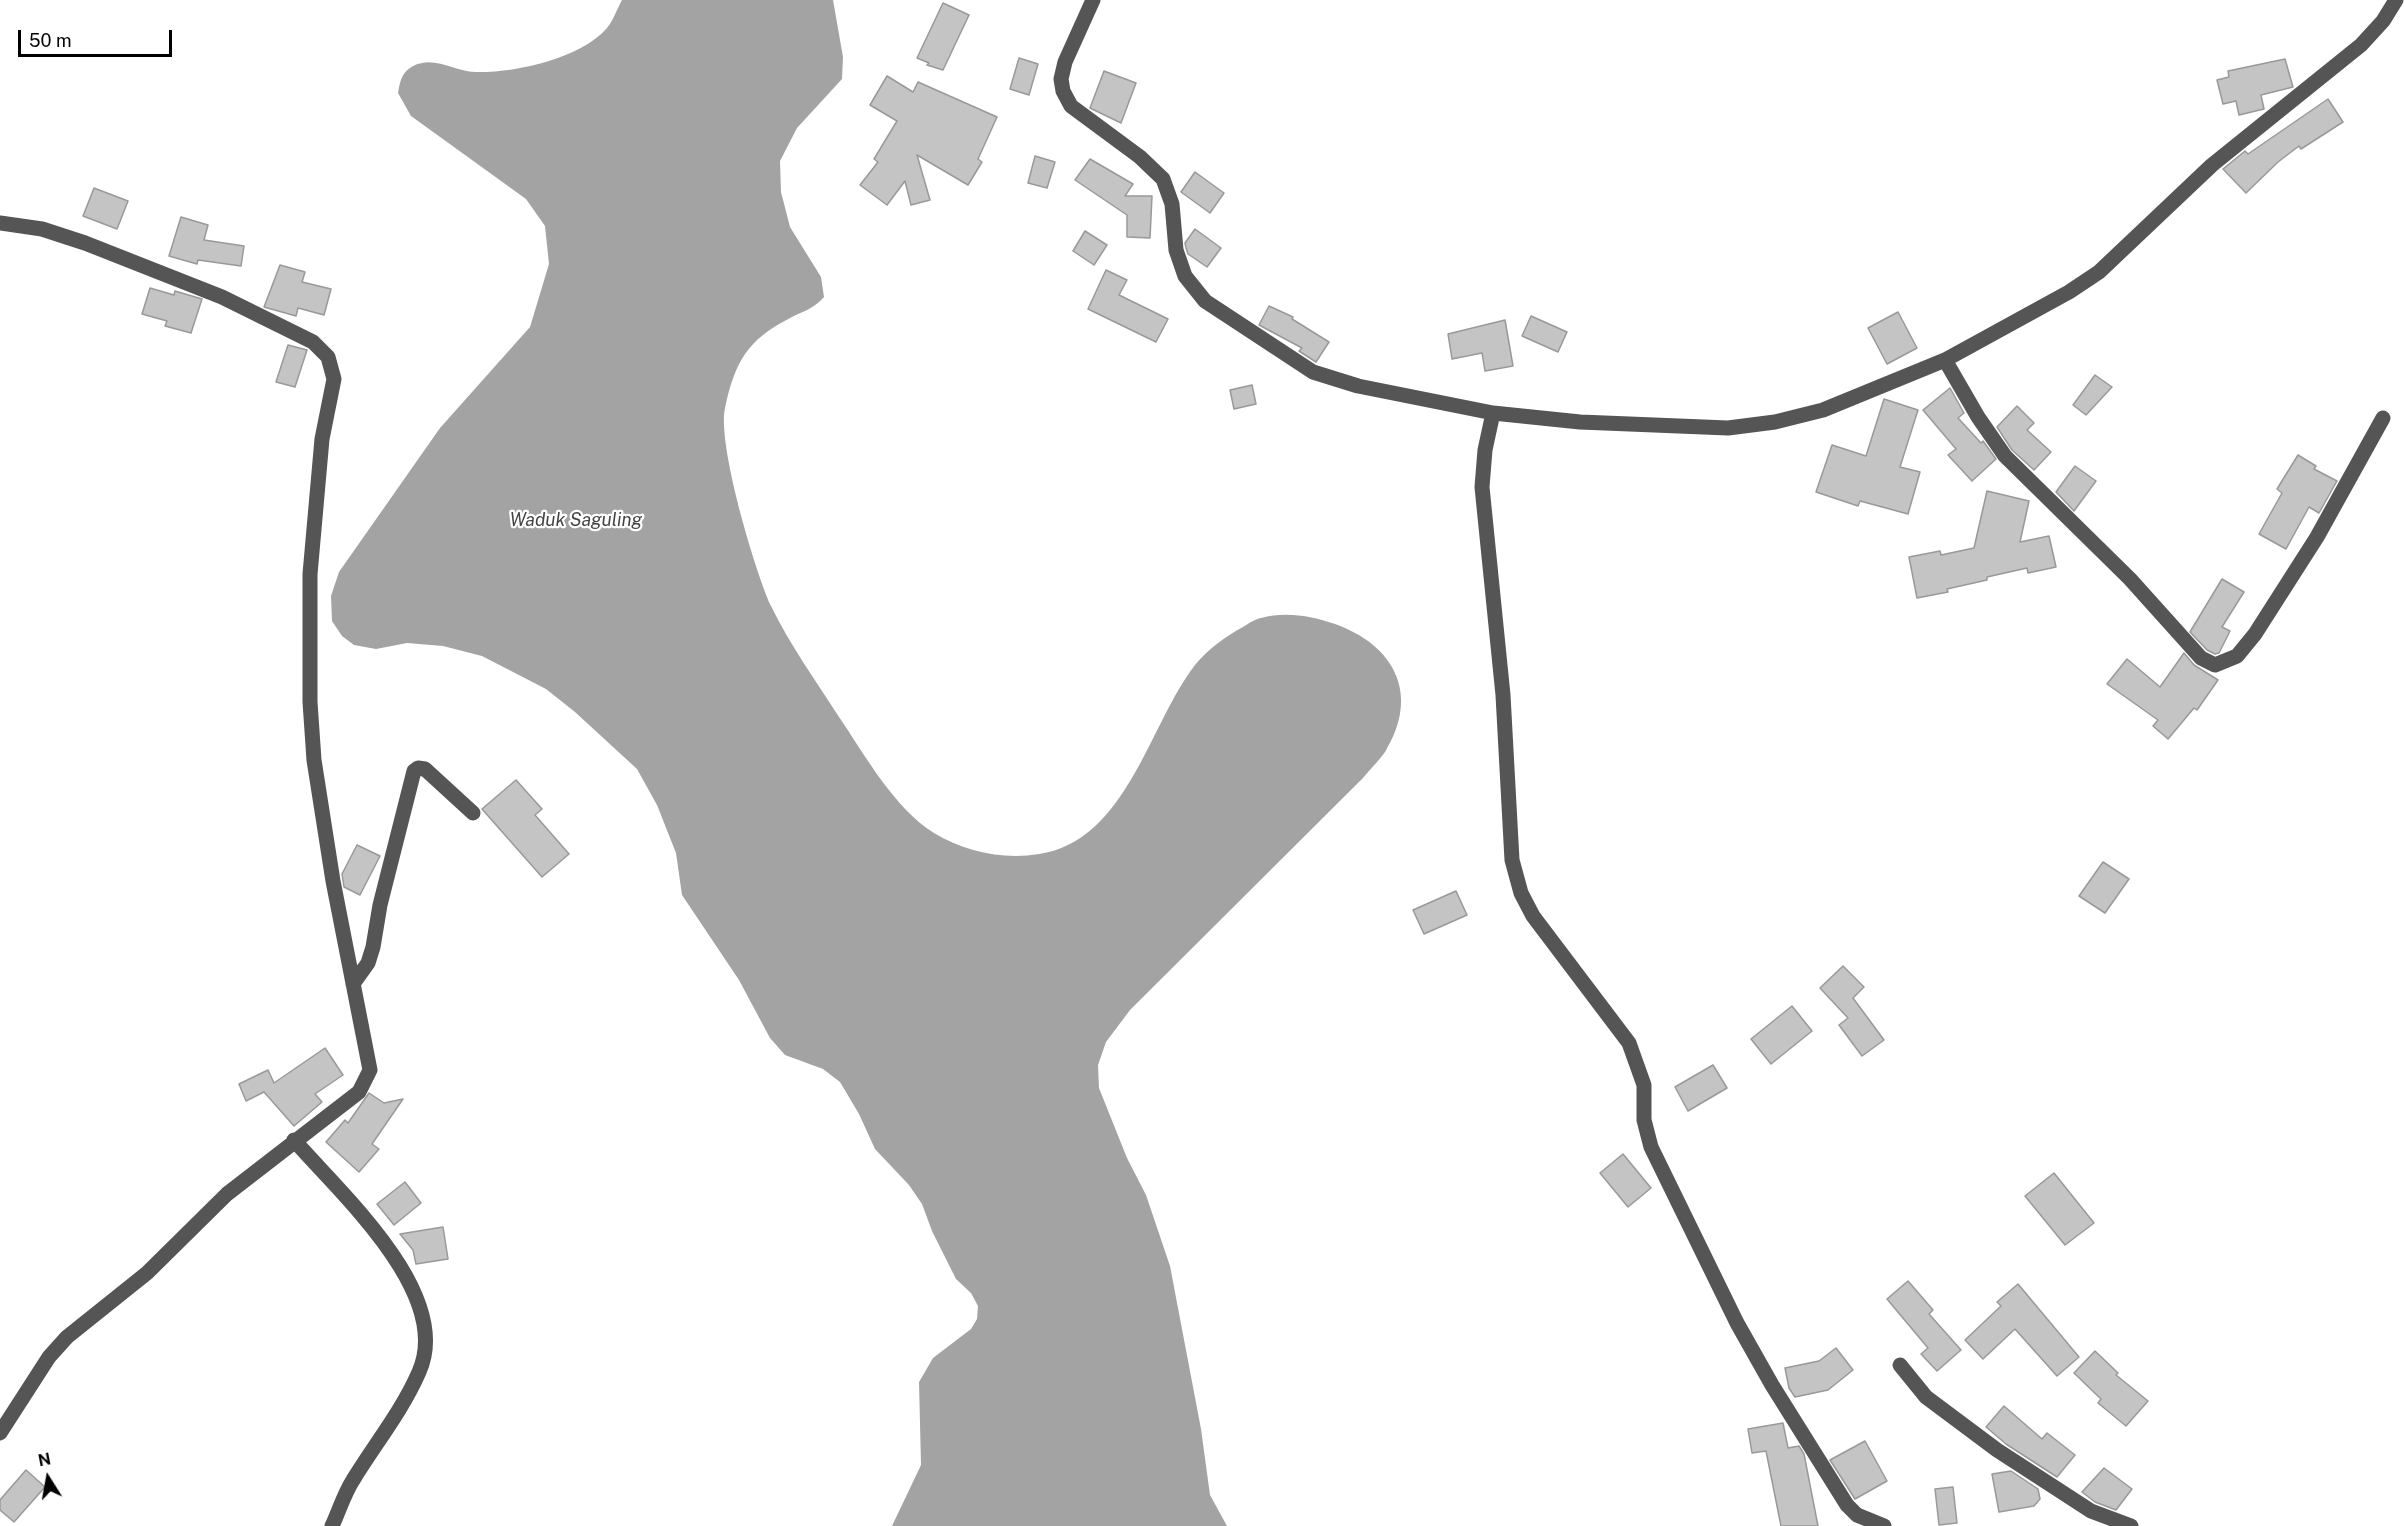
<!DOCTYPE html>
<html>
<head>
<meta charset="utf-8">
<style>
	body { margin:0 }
	#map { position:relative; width:2404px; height:1526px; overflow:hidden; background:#fff; font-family:"Public Sans",sans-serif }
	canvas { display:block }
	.north { position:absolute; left:18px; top:1448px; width:60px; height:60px; -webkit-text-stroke:4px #fff; paint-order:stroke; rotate:349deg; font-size:16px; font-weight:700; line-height:24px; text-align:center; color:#000 }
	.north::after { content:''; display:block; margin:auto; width:21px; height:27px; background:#000; clip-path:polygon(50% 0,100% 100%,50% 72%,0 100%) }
	.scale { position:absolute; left:18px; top:30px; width:154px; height:27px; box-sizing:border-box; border:3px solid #000; border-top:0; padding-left:8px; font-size:18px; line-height:21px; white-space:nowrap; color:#000; -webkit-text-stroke:4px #fff; paint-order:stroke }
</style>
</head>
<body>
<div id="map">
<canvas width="2404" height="1526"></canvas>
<div class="north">N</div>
<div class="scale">50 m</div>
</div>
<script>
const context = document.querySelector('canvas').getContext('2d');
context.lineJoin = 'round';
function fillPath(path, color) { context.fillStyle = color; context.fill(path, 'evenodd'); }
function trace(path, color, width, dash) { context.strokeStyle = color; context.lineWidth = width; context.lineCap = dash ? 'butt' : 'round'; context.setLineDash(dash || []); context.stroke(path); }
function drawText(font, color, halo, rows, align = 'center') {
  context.font = font + ' "Public Sans",sans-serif'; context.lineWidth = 4.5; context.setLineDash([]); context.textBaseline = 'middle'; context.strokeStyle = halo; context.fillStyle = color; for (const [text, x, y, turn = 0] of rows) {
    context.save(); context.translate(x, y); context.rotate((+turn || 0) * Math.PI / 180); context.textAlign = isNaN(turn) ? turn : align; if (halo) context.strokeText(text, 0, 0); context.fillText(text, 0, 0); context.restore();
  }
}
fillPath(new Path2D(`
	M 622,0 L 833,0 L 843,57 L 842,79 L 797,128 L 780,161 L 781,192 L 790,227 L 821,277 L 824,297 C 814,309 803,311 790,318 C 747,340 735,362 725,408 C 717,444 755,571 771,606 C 790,645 816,681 839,717 C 865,755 894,808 934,833 C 965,852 1004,860 1039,854 C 1127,841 1149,724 1195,665 C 1207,650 1226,636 1243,627 C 1248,624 1255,619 1261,618 C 1285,611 1313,616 1335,624 C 1394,645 1421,694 1385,752 C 1379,761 1370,769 1363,778 L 1130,1010 L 1106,1042 L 1098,1065 L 1099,1088 L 1127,1158 L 1146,1195 L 1170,1266 L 1201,1429 L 1210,1495 L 1227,1526 L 892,1526 L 921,1465 L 919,1382 L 933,1358 L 971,1329 L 977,1319 L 978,1306 L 971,1293 L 956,1279 L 932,1231 L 922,1204 L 909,1185 L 875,1149 L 859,1114 L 840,1082 L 823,1069 L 785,1055 L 770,1038 L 739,980 L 682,895 L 676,853 L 657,805 L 637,769 L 575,712 L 546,689 L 482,656 L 443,646 L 407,643 L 376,649 L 354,645 L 342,636 L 332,621 L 331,596 L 339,572 L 440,428 L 530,327 L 549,264 L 545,226 L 526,199 L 411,116 L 398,93 C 400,81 402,72 413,66 C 434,55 454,71 475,72 C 515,73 580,59 607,28 C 613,21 617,9 622,0 Z`), '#a3a3a3');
const building = new Path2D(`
	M 943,3 L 969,15 L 943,70 L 927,65 L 929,63 L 917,58 Z
	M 1019,58 L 1038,64 L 1029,95 L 1010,89 Z
	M 2285,59 L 2293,87 L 2261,95 L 2264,109 L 2239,115 L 2236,101 L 2223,104 L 2217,80 L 2229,77 L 2228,71 Z
	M 1104,71 L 1136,83 L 1121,123 L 1090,108 Z
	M 887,76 L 913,92 L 918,82 L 997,117 L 978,159 L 982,162 L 968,185 L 917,155 L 930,200 L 911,205 L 905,181 L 887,205 L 860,185 L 878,162 L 874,159 L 897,121 L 870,105 Z
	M 2328,99 L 2343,122 L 2301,149 L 2299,146 L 2278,162 L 2246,193 L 2223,169 L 2245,151 L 2248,154 Z
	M 1035,156 L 1055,162 L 1047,188 L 1028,183 Z
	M 1090,159 L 1133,184 L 1125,196 L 1152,196 L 1150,238 L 1127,237 L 1127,215 L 1075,180 Z
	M 1195,172 L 1224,193 L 1210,213 L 1181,192 Z
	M 94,188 L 128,201 L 117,229 L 83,216 Z
	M 181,217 L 208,225 L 204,240 L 244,246 L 241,266 L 198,260 L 197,264 L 169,256 Z
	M 1195,229 L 1221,248 L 1207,267 L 1188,254 L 1186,248 L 1185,243 Z
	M 1085,231 L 1107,245 L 1094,265 L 1073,251 Z
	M 280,265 L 305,272 L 302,282 L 331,289 L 324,315 L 298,308 L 296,316 L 264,307 Z
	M 1106,270 L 1127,280 L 1119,295 L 1168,319 L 1156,342 L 1088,309 Z
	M 150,288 L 174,295 L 175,291 L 202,299 L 191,333 L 165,326 L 167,321 L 142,314 Z
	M 1269,306 L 1293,317 L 1292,319 L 1329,342 L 1316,362 L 1299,351 L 1302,348 L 1259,325 Z
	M 1898,312 L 1917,348 L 1887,364 L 1868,328 Z
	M 1531,316 L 1567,332 L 1558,352 L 1522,336 Z
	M 1505,320 L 1513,366 L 1485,371 L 1482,353 L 1452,359 L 1448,334 Z
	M 288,345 L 307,350 L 295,387 L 276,382 Z
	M 2095,375 L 2112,387 L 2086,415 L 2073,405 Z
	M 1252,385 L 1256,404 L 1234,409 L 1230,390 Z
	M 1950,388 L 1964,413 L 1958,418 L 1981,443 L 1983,441 L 1996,459 L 1972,481 L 1948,455 L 1956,449 L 1923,410 Z
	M 1884,399 L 1918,410 L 1900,467 L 1920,472 L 1908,514 L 1860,501 L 1858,506 L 1816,492 L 1832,445 L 1866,456 Z
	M 2017,406 L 2034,423 L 2027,430 L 2051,452 L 2034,470 L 2012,450 L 1997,427 Z
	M 2298,455 L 2316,466 L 2314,469 L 2337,481 L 2319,513 L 2309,507 L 2286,549 L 2259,534 L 2282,493 L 2277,489 Z
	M 2075,466 L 2096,481 L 2074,511 L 2056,492 Z
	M 1987,491 L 2029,501 L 2020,542 L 2049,536 L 2056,567 L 2028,573 L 2027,568 L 1987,577 L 1987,580 L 1947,589 L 1948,592 L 1917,598 L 1909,557 L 1940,551 L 1941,555 L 1974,548 Z
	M 2222,579 L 2244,592 L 2222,627 L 2230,631 L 2219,653 L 2215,654 L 2207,650 L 2190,632 Z
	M 2184,653 L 2194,665 L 2218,680 L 2197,710 L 2194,708 L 2168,739 L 2153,726 L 2158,720 L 2107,684 L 2127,659 L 2160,687 Z
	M 516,780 L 542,809 L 535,815 L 569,854 L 542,877 L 482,809 Z
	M 357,845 L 380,856 L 360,895 L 344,887 L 342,874 Z
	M 2103,862 L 2129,879 L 2105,913 L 2079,896 Z
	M 1456,891 L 1467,915 L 1424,934 L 1413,910 Z
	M 1843,966 L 1864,987 L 1853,998 L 1884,1040 L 1862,1056 L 1839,1025 L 1848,1018 L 1820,988 Z
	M 1792,1006 L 1812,1031 L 1771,1064 L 1751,1039 Z
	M 325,1048 L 343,1075 L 315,1094 L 322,1102 L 294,1126 L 264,1092 L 246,1101 L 239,1084 L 268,1070 L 274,1083 Z
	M 1713,1065 L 1727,1088 L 1688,1111 L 1675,1087 Z
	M 369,1093 L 384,1103 L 403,1099 L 372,1144 L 379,1149 L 359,1172 L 326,1142 L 345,1120 L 348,1123 Z
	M 1623,1154 L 1651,1188 L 1628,1207 L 1600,1173 Z
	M 2054,1173 L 2094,1223 L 2065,1245 L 2025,1196 Z
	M 405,1182 L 421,1203 L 394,1225 L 377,1204 Z
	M 443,1227 L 448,1259 L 416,1264 L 413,1250 L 400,1234 Z
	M 1908,1281 L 1933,1310 L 1929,1314 L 1961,1350 L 1937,1371 L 1921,1354 L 1928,1348 L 1887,1299 Z
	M 2018,1284 L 2079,1357 L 2057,1376 L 2015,1329 L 1983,1359 L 1965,1340 L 2001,1306 L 1997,1302 Z
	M 1836,1348 L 1853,1370 L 1828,1390 L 1795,1397 L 1789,1388 L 1785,1368 L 1819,1361 Z
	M 2095,1351 L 2118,1373 L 2116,1375 L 2148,1401 L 2126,1426 L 2098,1403 L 2101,1399 L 2074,1373 Z
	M 2004,1406 L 2042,1439 L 2047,1433 L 2075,1455 L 2057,1477 L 2006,1444 L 1986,1427 Z
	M 1783,1423 L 1788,1448 L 1799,1446 L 1804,1454 L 1818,1526 L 1781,1526 L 1766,1451 L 1752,1453 L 1748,1429 Z
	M 1865,1441 L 1887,1481 L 1855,1499 L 1830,1460 Z
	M 2104,1468 L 2132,1489 L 2116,1510 L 2095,1502 L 2082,1492 Z
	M 26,1470 L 45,1487 L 14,1522 L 0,1510 L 0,1500 Z
	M 2011,1471 L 2038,1489 L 2040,1499 L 2034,1506 L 1999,1512 L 1992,1474 Z
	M 1953,1487 L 1957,1523 L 1939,1525 L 1935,1489 Z`);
fillPath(building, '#c4c4c4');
trace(building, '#999', 1.5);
trace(new Path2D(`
	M 1093,0 L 1065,62 L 1061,79 L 1063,91 L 1071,106 L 1140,157 L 1163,179 L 1172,204 L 1176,250 L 1185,276 L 1205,301 L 1313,372 L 1358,386 L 1493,413
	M 0,223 L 42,229 L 85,243 L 222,297 L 313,342 L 328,357 L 334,379 L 322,439 L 310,574 L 310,702 L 314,760 L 333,881 L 370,1070 L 359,1092 L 227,1194 L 147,1273 L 67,1337 L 49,1357 L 0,1433
	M 1945,360 L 1978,417 L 2005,456 L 2130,579 L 2201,658 L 2215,665 L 2237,656 L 2255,634 L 2317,537 L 2383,418
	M 353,984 L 368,963 L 373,947 L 380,905 L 414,771 L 418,768 L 425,769 L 473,813
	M 294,1140 C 340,1193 454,1294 419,1372 C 402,1411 375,1444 353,1480 C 344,1494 339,1511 332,1526
	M 1900,1365 L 1926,1397 L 1997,1450 L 2091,1511 L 2131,1526
	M 1884,1526 L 1857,1515 L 1847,1505 L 1772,1385 L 1737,1323 L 1651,1147 L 1644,1120 L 1644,1085 L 1629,1043 L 1533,916 L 1521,893 L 1512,860 L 1503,695 L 1482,487 L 1485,450 L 1493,413 L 1580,422 L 1728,428 L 1775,422 L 1823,410 L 1945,360 L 2069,292 L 2099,272 L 2212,165 L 2361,45 L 2383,21 L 2396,0`), '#555', 15);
drawText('italic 18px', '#444', '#fff', [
	["Waduk Saguling",576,520]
]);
</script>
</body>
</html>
